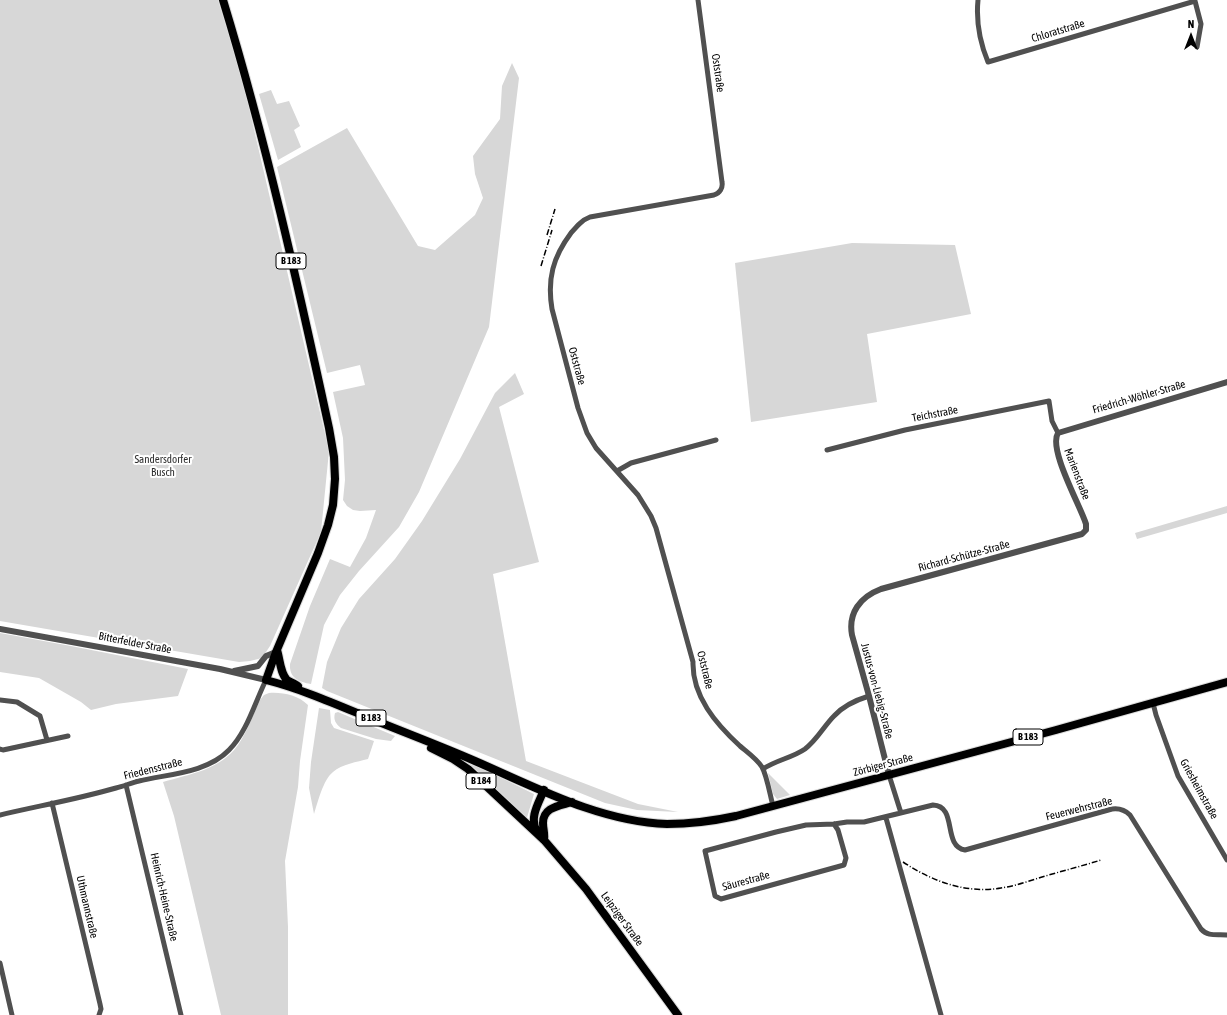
<!DOCTYPE html>
<html>
<head>
<meta charset="utf-8">
<style>
	body { margin:0 }
	#map { position:relative; width:1227px; height:1015px; overflow:hidden; background:#fff; font-family:"Asap Condensed",sans-serif }
	canvas { display:block }
	.north { position:absolute; left:1171px; top:16px; width:40px; height:40px; -webkit-text-stroke:3px #fff; paint-order:stroke; rotate:0deg; font-size:11px; font-weight:700; line-height:16px; text-align:center; color:#000 }
	.north::after { content:''; display:block; margin:auto; width:14px; height:18px; background:#000; clip-path:polygon(50% 0,100% 100%,50% 72%,0 100%) }
</style>
</head>
<body>
<div id="map">
<canvas width="1227" height="1015"></canvas>
<div class="north">N</div>
</div>
<script>
const context = document.querySelector('canvas').getContext('2d');
context.lineJoin = 'round';
function fillPath(path, color) { context.fillStyle = color; context.fill(path, 'evenodd'); }
function trace(path, color, width, dash) { context.strokeStyle = color; context.lineWidth = width; context.lineCap = dash ? 'butt' : 'round'; context.setLineDash(dash || []); context.stroke(path); }
function drawText(font, color, halo, rows, align = 'center') {
  context.font = font + ' "Asap Condensed",sans-serif'; context.lineWidth = 4; context.setLineDash([]); context.textBaseline = 'middle'; context.strokeStyle = halo; context.fillStyle = color; for (const [text, x, y, turn = 0] of rows) {
    context.save(); context.translate(x, y); context.rotate((+turn || 0) * Math.PI / 180); context.textAlign = isNaN(turn) ? turn : align; if (halo) context.strokeText(text, 0, 0); context.fillText(text, 0, 0); context.restore();
  }
}
fillPath(new Path2D(`
	M 0,0 L 218,0 L 242,78 L 329,451 L 321,532 L 270,646 L 262,658 L 250,661 L 239,662 L 0,621 Z
	M 512,63 L 519,78 L 489,327 L 419,492 L 399,527 L 359,571 L 340,595 L 324,625 L 311,684 C 299,682 289,678 290,664 L 310,606 L 330,559 L 350,567 L 366,538 L 376,510 L 360,511 L 353,510 L 347,506 L 343,500 L 345,480 L 343,438 L 333,392 L 365,385 L 360,365 L 327,373 L 277,167 L 347,128 L 418,246 L 435,250 L 475,215 L 483,198 L 475,174 L 473,156 L 500,119 L 502,86 Z
	M 271,90 L 277,104 L 289,101 L 300,126 L 294,130 L 301,147 L 278,160 L 259,94 Z
	M 852,243 L 955,245 L 971,314 L 867,334 L 877,402 L 751,422 L 735,263 Z
	M 515,373 L 524,394 L 499,407 L 539,562 L 493,574 L 526,761 L 638,804 L 678,812 L 637,810 L 605,803 L 327,691 L 322,688 L 327,662 L 341,628 L 359,599 L 395,559 L 422,521 L 460,459 L 495,393 Z
	M 1227,506 L 1227,513 L 1137,539 L 1135,533 Z
	M 0,633 L 71,646 L 188,669 L 178,696 L 116,704 L 91,710 L 81,702 L 39,678 L 0,672 Z
	M 269,693 C 282,692 298,695 308,705 L 300,761 L 298,787 L 285,861 L 288,927 L 288,1015 L 221,1015 L 174,816 L 163,782 C 190,774 220,770 238,745 C 247,732 253,715 260,700 L 264,695 Z
	M 319,708 L 330,710 L 331,723 L 334,728 L 374,741 L 368,759 C 357,762 342,764 333,772 C 323,780 318,802 314,814 L 309,788 L 311,762 Z
	M 338,712 L 395,736 L 391,741 L 376,739 L 341,728 C 336,724 333,720 335,713 Z
	M 461,758 L 534,794 L 526,821 L 459,761 Z
	M 768,773 L 790,795 L 777,799 L 773,794 Z`), '#d7d7d7');
const primary = new Path2D(`
	M 223,0 C 266,141 298,285 329,428 L 334,457 L 335,479 L 333,505 L 328,525 L 318,553 L 276,652 L 266,680 C 305,690 342,707 379,722 C 411,735 443,747 475,761 C 535,787 600,822 667,824 C 690,824 713,821 736,816 L 1056,730 L 1227,682
	M 277,650 C 280,659 280,673 287,680 C 291,682 295,684 298,686
	M 431,748 L 453,759 L 468,769 L 544,840 L 586,889 L 678,1015
	M 537,832 C 529,818 538,804 544,790
	M 544,840 C 545,834 543,829 543,823 C 543,807 559,806 572,802`);
trace(primary, '#dbdbdb', 10);
trace(new Path2D(`
	M 698,0 L 722,182 C 723,188 720,193 714,195 L 590,217 C 582,220 577,226 571,233 C 553,257 547,279 552,309 L 578,408 L 587,433 L 596,448 L 638,495 L 651,516 L 656,528 L 693,662 C 692,696 716,724 740,746 C 747,752 757,759 762,767 C 767,776 770,795 773,806
	M 978,0 C 976,21 980,43 988,62 L 1195,1 L 1194,0
	M 1195,1 L 1201,24 L 1197,47
	M 827,450 L 905,430 L 1049,401 L 1052,421 L 1058,433
	M 617,471 L 631,463 L 716,440
	M 0,700 L 17,702 L 40,716 L 47,740
	M 1153,703 L 1156,715 L 1178,776 L 1227,860
	M 0,749 L 3,750 L 68,736
	M 763,769 C 776,760 792,758 805,749 C 817,740 824,726 834,716 C 843,706 856,700 869,696
	M 889,775 L 901,813
	M 126,785 L 181,1015
	M 52,803 L 100,1004 L 101,1009 L 99,1015
	M 0,815 C 38,806 78,799 116,788 C 124,786 131,783 139,781 C 168,774 207,773 229,750 C 247,732 255,702 266,680
	M 886,818 L 941,1015
	M 834,824 L 838,830 L 846,858 L 844,865 L 721,899 L 715,896 L 705,851 L 776,832 L 806,825 L 834,824 L 847,822 L 864,822 L 933,805 C 958,806 942,846 965,850 L 1112,809 C 1119,808 1125,810 1130,815 L 1201,929 C 1208,937 1217,934 1227,935
	M 0,963 L 12,1015`), '#505050', 5);
trace(new Path2D(`
	M 0,629 L 220,669 L 266,680
	M 234,671 L 258,666 L 266,656 L 276,652
	M 889,775 L 869,696 L 852,635 C 848,613 860,597 881,589 L 1082,534 L 1086,530 L 1086,524 C 1080,505 1048,449 1058,433 L 1227,382`), '#505050', 6);
trace(primary, '#000', 8);
trace(new Path2D(`
	M 547,235 L 555,209
	M 541,266 L 552,230
	M 903,862 C 932,881 965,894 1001,888 C 1015,886 1029,881 1042,877 C 1062,871 1082,866 1101,860`), '#000', 1.5, [6, 2, 1, 2]);
for (const [x, y, w] of [
	[291,261,30],
	[371,718,30],
	[1028,737,30],
	[481,781,30]
]) { const box = new Path2D(); box.roundRect(x - w / 2, y - 8, w, 16, 3); context.fillStyle = '#fff'; context.fill(box); trace(box, '#000', 1); }
drawText('bold 10px', '#000', null, [
	["B 183",291,261],
	["B 183",371,718],
	["B 183",1028,737],
	["B 184",481,781]
]);
drawText('11px', '#000', '#fff', [
	["Chloratstraße",1058,31,-17],
	["Oststraße",718,73,82],
	["Oststraße",577,366,75],
	["Friedrich-Wöhler-Straße",1139,397,-16],
	["Teichstraße",935,414,-11],
	["Marienstraße",1077,474,69],
	["Richard-Schütze-Straße",964,556,-15],
	["Bitterfelder Straße",135,643,11],
	["Oststraße",705,670,76],
	["Justus-von-Liebig-Straße",877,691,75],
	["Zörbiger Straße",883,765,-15],
	["Friedensstraße",153,769,-14],
	["Griesheimstraße",1199,789,61],
	["Feuerwehrstraße",1079,809,-14],
	["Säurestraße",746,881,-15],
	["Heinrich-Heine-Straße",164,897,77],
	["Uthmannstraße",87,907,77],
	["Leipziger Straße",622,919,54]
]);
drawText('11px', '#2e2e2e', '#fff', [
	["Sandersdorfer",163,460],
	["Busch",163,473]
]);
</script>
</body>
</html>
